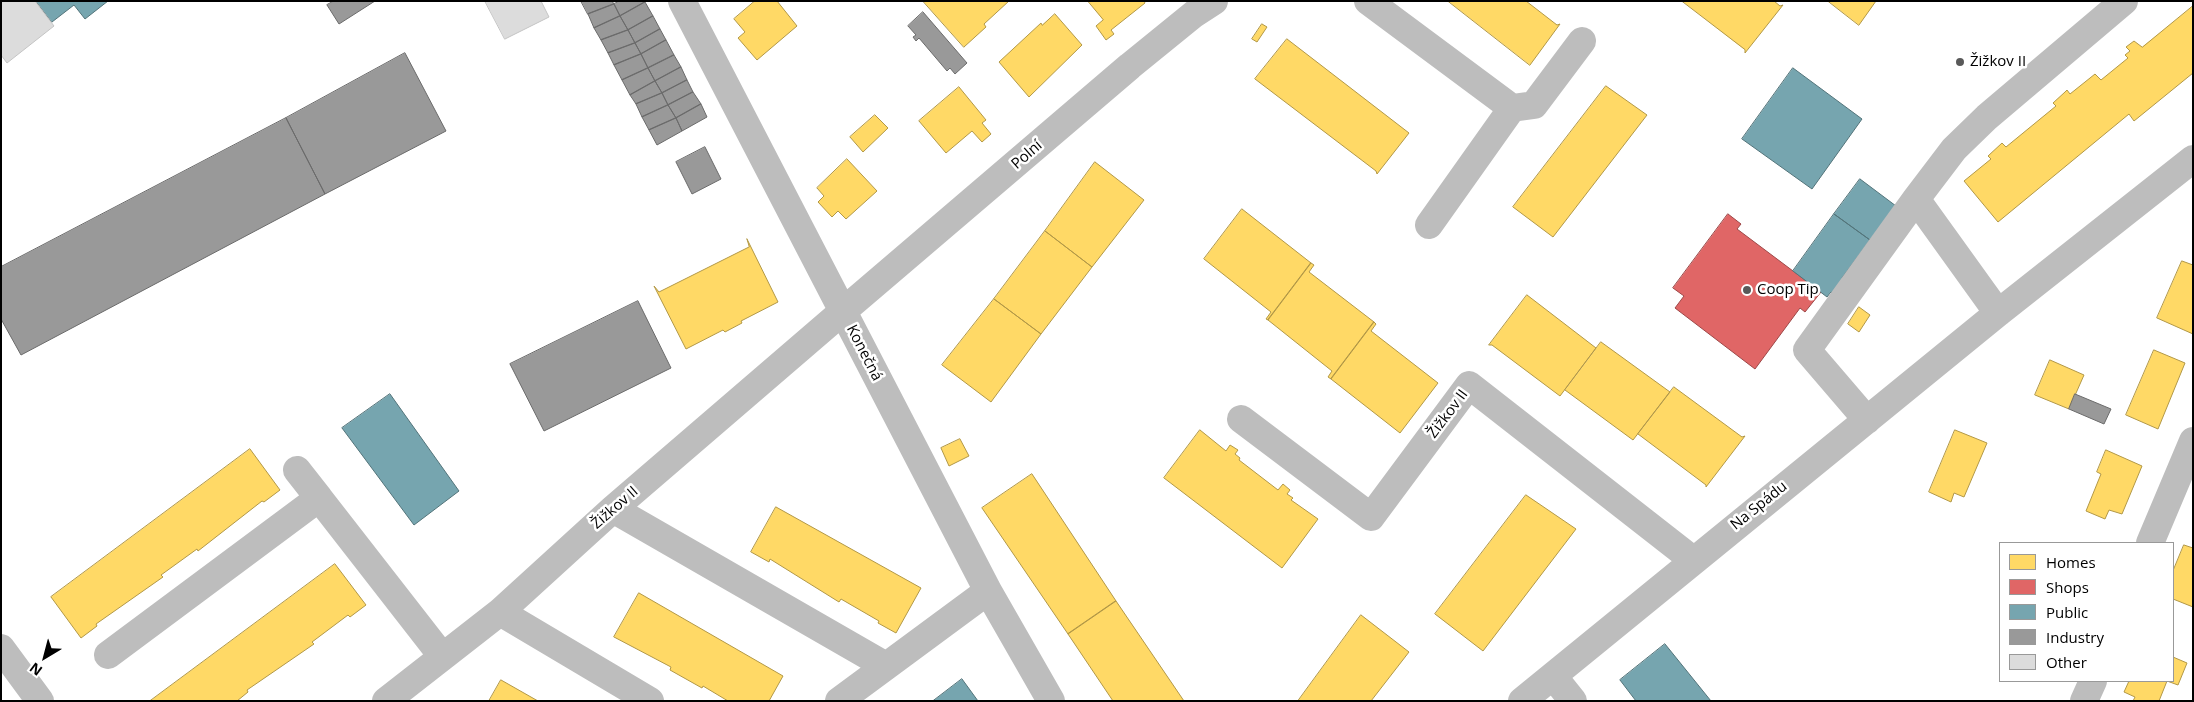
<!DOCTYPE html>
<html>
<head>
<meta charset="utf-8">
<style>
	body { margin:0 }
	#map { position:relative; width:2194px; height:702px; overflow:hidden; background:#fff; font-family:"Open Sans",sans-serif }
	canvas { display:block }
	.frame { position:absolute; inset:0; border:2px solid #000; pointer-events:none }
	.legend { position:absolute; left:1999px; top:542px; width:175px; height:140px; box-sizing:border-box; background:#fff; border:1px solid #999; margin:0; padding:6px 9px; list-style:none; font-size:15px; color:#000 }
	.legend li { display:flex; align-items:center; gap:10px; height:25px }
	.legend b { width:25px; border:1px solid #999 }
	.north { position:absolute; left:20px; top:632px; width:50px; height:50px; -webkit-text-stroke:4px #fff; paint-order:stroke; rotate:217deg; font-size:14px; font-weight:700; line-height:20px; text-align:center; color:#000 }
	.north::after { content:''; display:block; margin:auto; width:18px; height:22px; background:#000; clip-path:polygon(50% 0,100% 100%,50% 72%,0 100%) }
</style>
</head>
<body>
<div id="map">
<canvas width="2194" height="702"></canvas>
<div class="frame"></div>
<ul class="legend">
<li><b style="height:14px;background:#ffd966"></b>Homes</li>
<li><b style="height:14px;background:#e06666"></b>Shops</li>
<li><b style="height:14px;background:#76a5af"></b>Public</li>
<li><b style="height:14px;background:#999"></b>Industry</li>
<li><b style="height:14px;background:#dcdcdc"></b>Other</li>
</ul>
<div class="north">N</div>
</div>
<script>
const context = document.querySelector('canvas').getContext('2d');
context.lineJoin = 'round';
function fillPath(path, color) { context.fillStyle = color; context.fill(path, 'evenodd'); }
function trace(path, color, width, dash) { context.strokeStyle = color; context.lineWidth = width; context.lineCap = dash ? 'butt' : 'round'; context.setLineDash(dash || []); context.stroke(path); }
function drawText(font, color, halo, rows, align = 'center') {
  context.font = font + ' "Open Sans",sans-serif'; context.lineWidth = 5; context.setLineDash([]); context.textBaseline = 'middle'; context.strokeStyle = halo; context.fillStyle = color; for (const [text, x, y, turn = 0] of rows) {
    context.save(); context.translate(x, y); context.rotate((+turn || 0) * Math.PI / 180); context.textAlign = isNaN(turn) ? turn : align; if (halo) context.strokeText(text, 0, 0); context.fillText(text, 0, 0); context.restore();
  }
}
const homes = new Path2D(`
	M 755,1 L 777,1 L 797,26 L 757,60 L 738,38 L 745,32 L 734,19 Z
	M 923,1 L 1009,1 L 984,24 L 986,27 L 964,47 Z
	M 1088,1 L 1144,1 L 1145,3 L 1111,30 L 1114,34 L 1106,40 L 1096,26 L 1103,20 Z
	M 1448,1 L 1526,1 L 1557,25 L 1560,24 L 1530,65 Z
	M 1682,1 L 1774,1 L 1780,6 L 1783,5 L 1745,53 L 1745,50 Z
	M 1828,1 L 1876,1 L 1859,25 Z
	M 2193,6 L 2193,73 L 2134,121 L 2129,114 L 1998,222 L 1964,181 L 1991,159 L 1988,156 L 2002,143 L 2006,147 L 2056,106 L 2053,103 L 2065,92 L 2067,90 L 2070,94 L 2095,74 L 2101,80 L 2128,58 L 2125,55 L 2130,51 L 2126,47 L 2134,41 L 2142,47 Z
	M 1055,14 L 1082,45 L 1029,97 L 999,62 L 1041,23 L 1042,25 Z
	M 1262,24 L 1267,27 L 1257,42 L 1252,39 Z
	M 1287,39 L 1409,133 L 1377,174 L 1376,171 L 1255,79 Z
	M 1606,86 L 1647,115 L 1553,237 L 1513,207 Z
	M 959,87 L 986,120 L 982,123 L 991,134 L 982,142 L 972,131 L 946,153 L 919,121 Z
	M 875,115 L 888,128 L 863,152 L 850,137 Z
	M 847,159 L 877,191 L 846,219 L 838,211 L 832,217 L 818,202 L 824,196 L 817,188 Z
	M 1095,162 L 1144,200 L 1092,267 L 1045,231 Z
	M 1242,209 L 1311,263 L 1268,320 L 1266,319 L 1271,312 L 1204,259 Z
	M 1045,231 L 1092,267 L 1041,334 L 994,299 Z
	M 747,239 L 778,302 L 741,321 L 742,323 L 725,332 L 723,330 L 686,349 L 654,286 L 659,292 L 749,247 Z
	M 2182,261 L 2193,265 L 2193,334 L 2157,318 Z
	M 1311,263 L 1314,265 L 1309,272 L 1374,322 L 1331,379 L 1328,377 L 1332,371 L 1268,320 Z
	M 1527,295 L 1596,348 L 1560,396 L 1492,345 L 1489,345 Z
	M 994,299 L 1041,334 L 991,402 L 942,365 Z
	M 1859,307 L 1870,315 L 1859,332 L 1848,324 Z
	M 1374,322 L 1376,324 L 1371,331 L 1438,383 L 1400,433 L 1331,379 Z
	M 1601,342 L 1670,392 L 1633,440 L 1565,390 Z
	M 2154,350 L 2185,363 L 2158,429 L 2126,415 Z
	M 2050,360 L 2084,375 L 2069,409 L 2035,395 Z
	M 1674,387 L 1742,437 L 1745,436 L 1706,487 L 1706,485 L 1638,434 Z
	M 1200,430 L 1226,451 L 1230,445 L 1238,450 L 1235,454 L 1240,458 L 1239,460 L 1278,490 L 1283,484 L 1290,490 L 1287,494 L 1293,498 L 1291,500 L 1318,519 L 1282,568 L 1164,478 Z
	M 1955,430 L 1987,443 L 1964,497 L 1954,493 L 1951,502 L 1929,492 Z
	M 960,439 L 969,456 L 949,466 L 941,448 Z
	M 250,449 L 280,490 L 264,502 L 262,501 L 198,551 L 197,549 L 161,575 L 163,577 L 96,624 L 97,626 L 81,638 L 51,597 Z
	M 2106,450 L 2142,466 L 2122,514 L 2109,510 L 2105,519 L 2086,511 L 2101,474 L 2097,472 Z
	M 1032,474 L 1116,601 L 1068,634 L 982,508 Z
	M 1526,495 L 1576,529 L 1483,651 L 1435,614 Z
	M 776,507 L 921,588 L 896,633 L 878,623 L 879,621 L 841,599 L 839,602 L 770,559 L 769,562 L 751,552 Z
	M 2184,545 L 2193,548 L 2193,607 L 2173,599 L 2173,571 Z
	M 335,564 L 366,605 L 350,617 L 348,615 L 312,642 L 314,644 L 247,690 L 248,692 L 237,701 L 150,701 Z
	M 639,593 L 783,676 L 769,701 L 728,701 L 703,686 L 702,688 L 670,670 L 671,667 L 614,637 Z
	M 1116,601 L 1184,701 L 1113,701 L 1068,634 Z
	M 1361,615 L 1409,652 L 1371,701 L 1298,701 Z
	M 2173,657 L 2187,663 L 2178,685 L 2167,681 L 2159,701 L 2133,701 L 2135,697 L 2124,692 L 2129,681 L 2173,681 Z
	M 501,680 L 538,701 L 489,701 Z`);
fillPath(homes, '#ffd966');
trace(homes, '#b29847', 1);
const shops = new Path2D(`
	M 1728,214 L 1741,224 L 1737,229 L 1821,292 L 1805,312 L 1800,308 L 1755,369 L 1675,308 L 1684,296 L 1673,288 Z`);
fillPath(shops, '#e06666');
trace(shops, '#9d4747', 1);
const public = new Path2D(`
	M 36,1 L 108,1 L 85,19 L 74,5 L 52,22 Z
	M 1793,68 L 1862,119 L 1812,189 L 1742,139 Z
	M 1860,179 L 1896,206 L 1870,240 L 1834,214 Z
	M 1834,214 L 1870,240 L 1842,278 L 1846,281 L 1836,295 L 1831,292 L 1827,297 L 1793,271 Z
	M 390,394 L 459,491 L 414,525 L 342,428 Z
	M 1665,644 L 1711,701 L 1636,701 L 1620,680 Z
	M 962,679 L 978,701 L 933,701 Z`);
fillPath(public, '#76a5af');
trace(public, '#53747a', 1);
const industry = new Path2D(`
	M 334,1 L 375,1 L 339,24 L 327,5 Z
	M 581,1 L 612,1 L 614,4 L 588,14 Z
	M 620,1 L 645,1 L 645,2 L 620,16 L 614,4 Z
	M 645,2 L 653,16 L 628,30 L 620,16 Z
	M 614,4 L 620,16 L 594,28 L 588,14 Z
	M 923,12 L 967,63 L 955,74 L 950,68 L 947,71 L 919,38 L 916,41 L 913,37 L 916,35 L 908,26 Z
	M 620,16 L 628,30 L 601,40 L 594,28 Z
	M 653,16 L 660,29 L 635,43 L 628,30 Z
	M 660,29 L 666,40 L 641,54 L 635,43 Z
	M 628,30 L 635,43 L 608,53 L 601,40 Z
	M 666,40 L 674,55 L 648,68 L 641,54 Z
	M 635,43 L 641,54 L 614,65 L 608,53 Z
	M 405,53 L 446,131 L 325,194 L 286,118 Z
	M 641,54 L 648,68 L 622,80 L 614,65 Z
	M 674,55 L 681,67 L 655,81 L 648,68 Z
	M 681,67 L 687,80 L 662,93 L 655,81 Z
	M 648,68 L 655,81 L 630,95 L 622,80 Z
	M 687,80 L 693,92 L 668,105 L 662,93 Z
	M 655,81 L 662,93 L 636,104 L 630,95 Z
	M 693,92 L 701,104 L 676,118 L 668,105 Z
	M 662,93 L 668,105 L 642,117 L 636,104 Z
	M 701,104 L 707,117 L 682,131 L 676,118 Z
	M 668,105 L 676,118 L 649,130 L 642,117 Z
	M 286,118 L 325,194 L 21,355 L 1,319 L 1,267 Z
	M 676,118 L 682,131 L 657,145 L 649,130 Z
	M 705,147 L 721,179 L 692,194 L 676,162 Z
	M 638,301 L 671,368 L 544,431 L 510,364 Z
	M 2075,394 L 2111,409 L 2104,424 L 2069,409 Z`);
fillPath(industry, '#999');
trace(industry, '#6b6b6b', 1);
const building = new Path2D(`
	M 1,1 L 35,1 L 54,26 L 7,63 L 1,55 Z
	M 485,1 L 541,1 L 549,17 L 505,39 Z`);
fillPath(building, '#dcdcdc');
trace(building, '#c4c4c4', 1);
trace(new Path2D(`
	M 682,1 L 988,591 L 1051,701
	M 1368,1 L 1512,108
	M 1429,225 L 1512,108 L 1534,105 L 1582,41
	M 1998,313 L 1916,199 L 1954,149 L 1987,117 L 2124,1
	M 1241,419 L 1371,517 L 1469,385 L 1693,560
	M 1867,420 L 1807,350 L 1916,199
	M 297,470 L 319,498
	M 613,509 L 886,666
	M 2150,543 L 2193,441
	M 500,612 L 650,701
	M 1,648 L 40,701
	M 108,655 L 319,498 L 442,656
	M 1553,676 L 1573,701
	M 386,701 L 500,612 L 613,509 L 842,312 L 1130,66 L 1194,14 L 1214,1
	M 839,701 L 988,591
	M 1522,701 L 1998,313 L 2193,159
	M 2084,701 L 2093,681`), '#bdbdbd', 28);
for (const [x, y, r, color] of [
	[1960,62,5,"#595959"],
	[1747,290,5,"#595959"]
]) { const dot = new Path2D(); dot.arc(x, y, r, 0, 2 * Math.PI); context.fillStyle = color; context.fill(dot); trace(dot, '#fff', 2); }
drawText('15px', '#000', '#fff', [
	["Žižkov II",1970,62],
	["Coop Tip",1757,290]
], 'left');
drawText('15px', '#000', '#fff', [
	["Polní",1027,155,-41],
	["Konečná",864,353,63],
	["Žižkov II",1448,414,-53],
	["Na Spádu",1759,506,-39],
	["Žižkov II",615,508,-41]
]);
</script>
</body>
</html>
